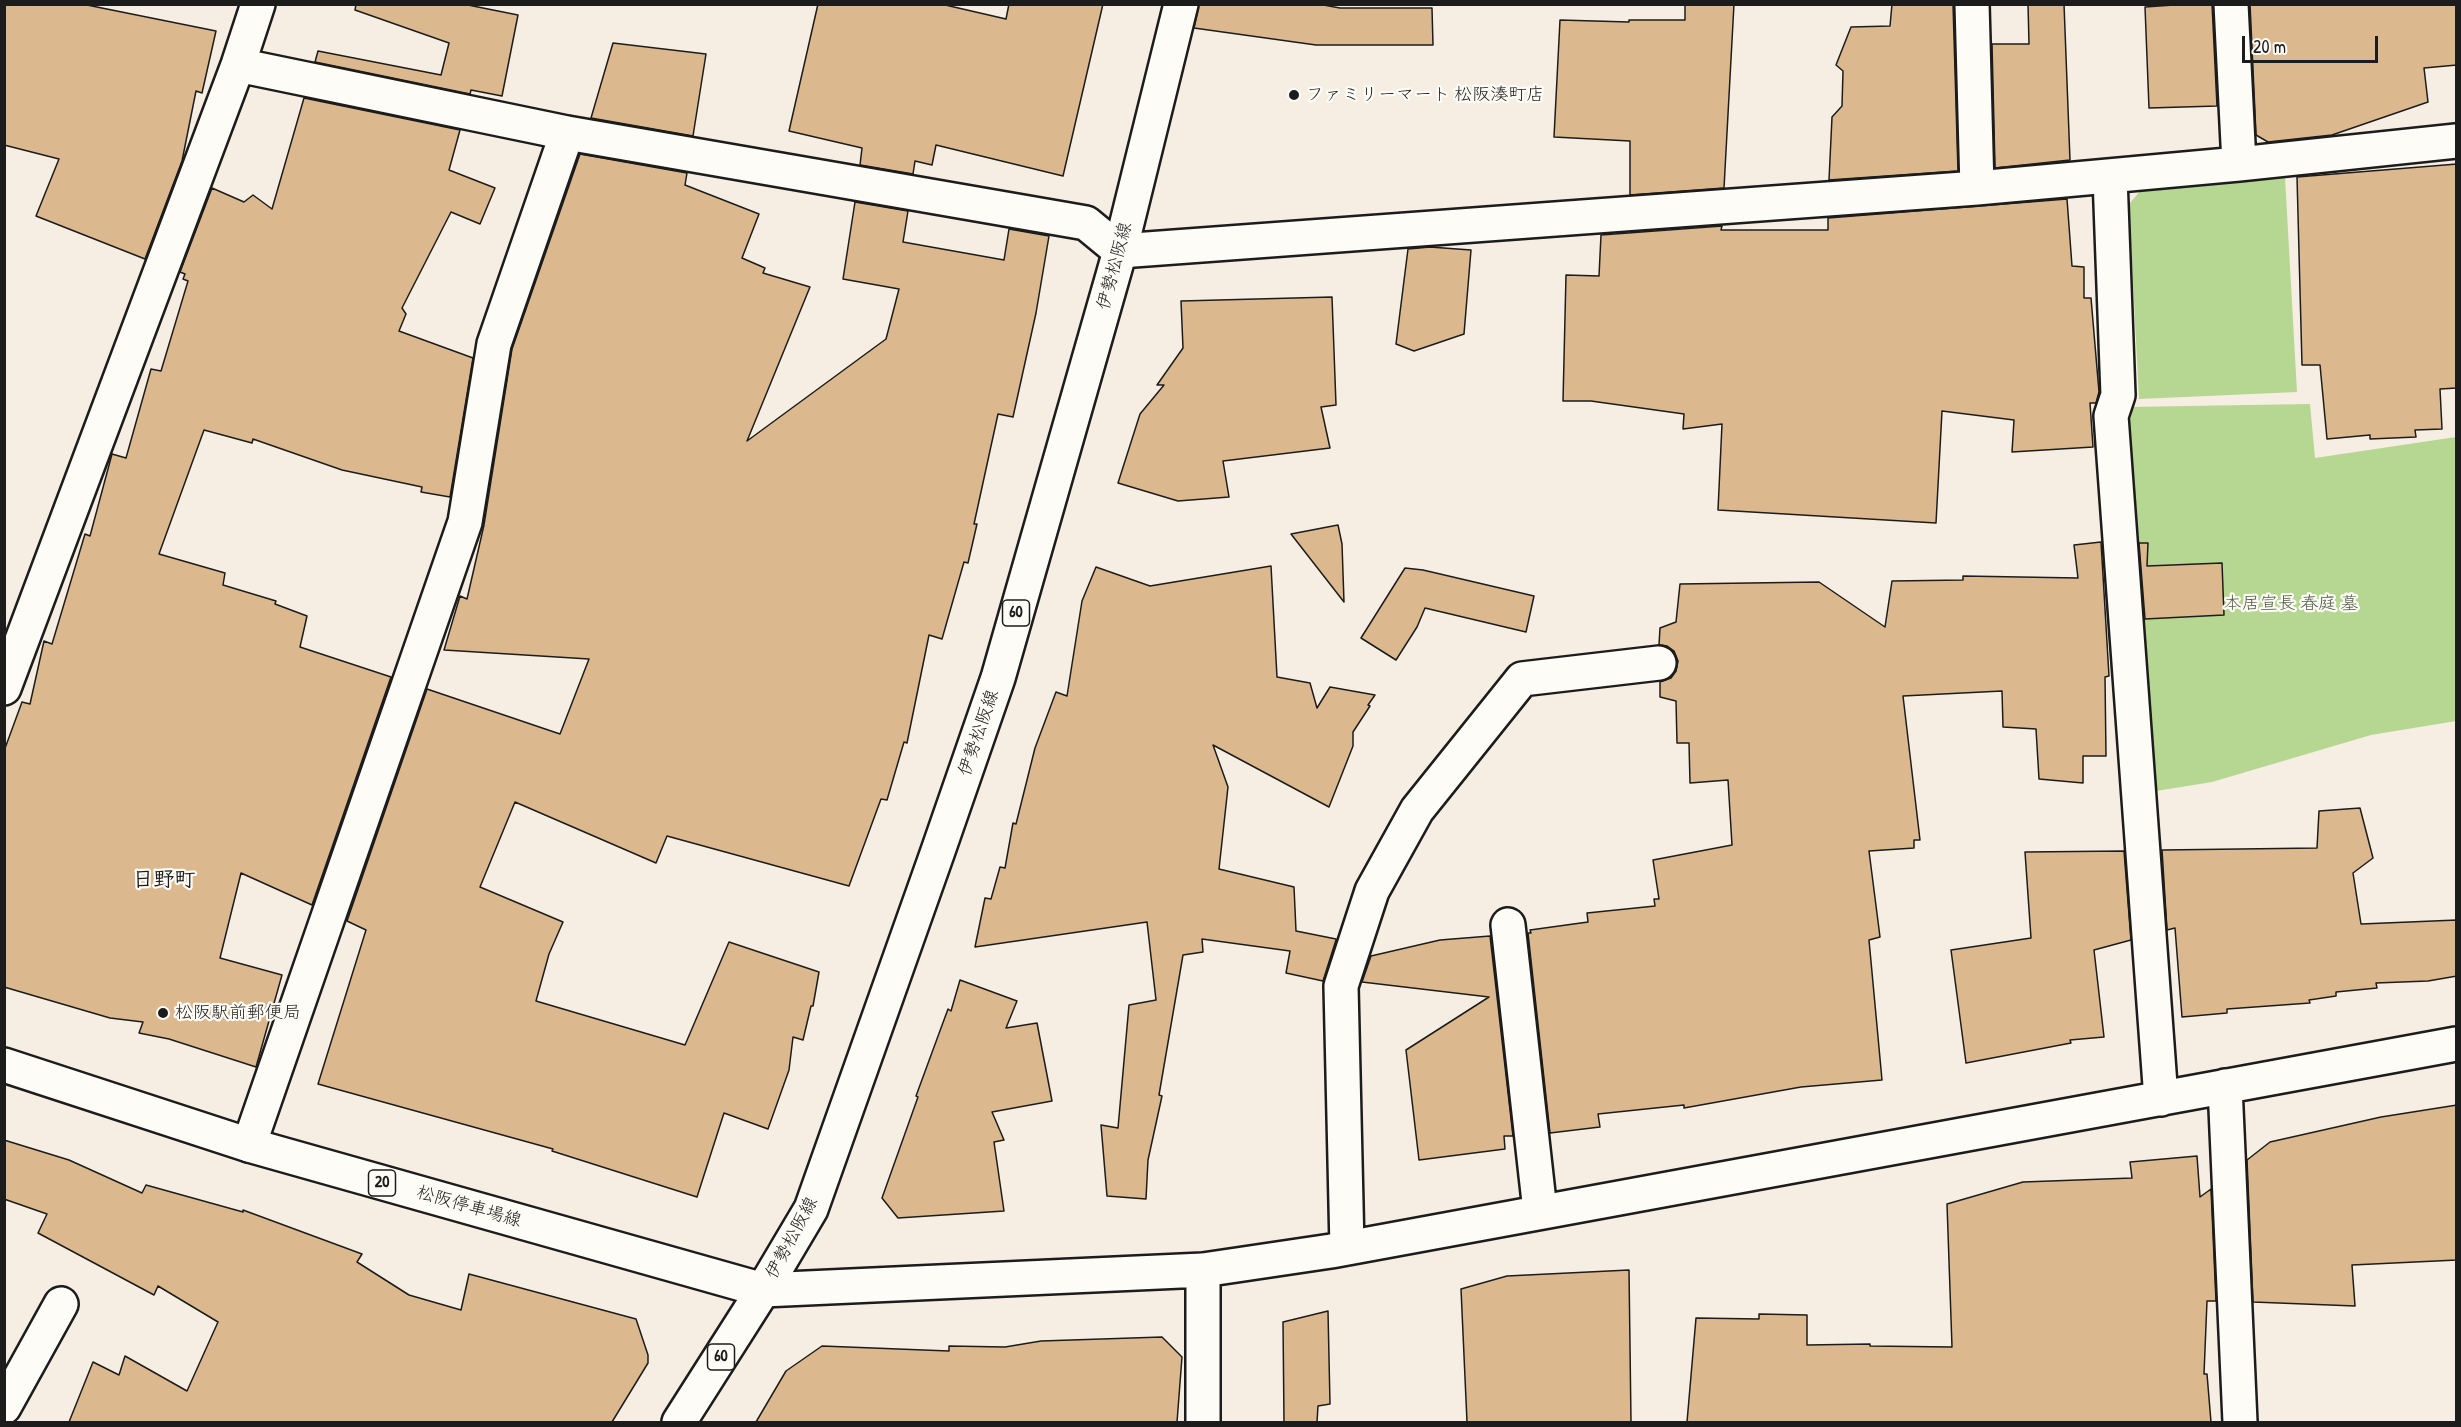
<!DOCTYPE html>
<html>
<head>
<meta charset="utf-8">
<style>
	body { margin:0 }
	#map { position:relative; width:2461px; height:1427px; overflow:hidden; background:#f6eee2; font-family:"Patrick Hand",sans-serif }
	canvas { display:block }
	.frame { position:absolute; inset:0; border:6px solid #1c1c1c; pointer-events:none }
	.scale { position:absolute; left:2242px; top:36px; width:136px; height:27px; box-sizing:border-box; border:3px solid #1c1c1c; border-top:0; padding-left:8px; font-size:18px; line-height:21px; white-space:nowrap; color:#1c1c1c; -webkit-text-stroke:4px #fdfcf7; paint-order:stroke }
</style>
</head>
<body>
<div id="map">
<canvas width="2461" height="1427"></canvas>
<div class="frame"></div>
<div class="scale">20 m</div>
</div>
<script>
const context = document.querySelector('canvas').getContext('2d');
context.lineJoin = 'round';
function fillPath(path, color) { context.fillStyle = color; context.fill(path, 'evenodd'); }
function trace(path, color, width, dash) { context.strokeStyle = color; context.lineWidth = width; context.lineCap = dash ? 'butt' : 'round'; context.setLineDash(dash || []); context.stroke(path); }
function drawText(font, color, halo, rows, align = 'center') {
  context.font = font + ' "Patrick Hand","Klee One",sans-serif'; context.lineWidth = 4.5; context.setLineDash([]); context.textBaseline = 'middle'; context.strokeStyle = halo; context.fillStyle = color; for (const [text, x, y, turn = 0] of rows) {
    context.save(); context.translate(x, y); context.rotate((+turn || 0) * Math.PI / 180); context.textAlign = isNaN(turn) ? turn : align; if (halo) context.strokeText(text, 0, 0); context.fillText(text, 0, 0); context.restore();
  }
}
fillPath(new Path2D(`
	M 2285,177 L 2297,392 L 2139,399 L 2129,204 L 2142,189 Z
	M 2310,404 L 2315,458 L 2456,437 L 2456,721 L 2371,735 L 2212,782 L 2156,791 L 2127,407 Z`), '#b5d791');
const building = new Path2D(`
	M 4,4 L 82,4 L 216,31 L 202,93 L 196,91 L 182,161 L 145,259 L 36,216 L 59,159 L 4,145 Z
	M 356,4 L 463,4 L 518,15 L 502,96 L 471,90 L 470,94 L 315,62 L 318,51 L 441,75 L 449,43 L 355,10 Z
	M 818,4 L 941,4 L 1006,19 L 1009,4 L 1103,4 L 1063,176 L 936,145 L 932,165 L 915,161 L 913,174 L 860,165 L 862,148 L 789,131 Z
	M 1199,4 L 1318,4 L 1340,8 L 1432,8 L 1433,45 L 1316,45 L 1194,28 Z
	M 1685,4 L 1734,4 L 1724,188 L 1630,195 L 1630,141 L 1554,137 L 1560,20 L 1629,22 L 1629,20 L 1685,20 Z
	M 1892,4 L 1953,4 L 1958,171 L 1829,180 L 1832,117 L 1842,106 L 1843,71 L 1836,65 L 1851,27 L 1890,26 Z
	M 2028,4 L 2064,4 L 2070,160 L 1995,168 L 1992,44 L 2029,44 Z
	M 2188,4 L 2212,4 L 2217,106 L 2149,108 L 2145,7 Z
	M 2250,4 L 2457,4 L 2457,65 L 2424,68 L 2428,102 L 2332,135 L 2268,142 L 2256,135 Z
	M 613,43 L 706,54 L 693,136 L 591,118 Z
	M 304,98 L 460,130 L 449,170 L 495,188 L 480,224 L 451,212 L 402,308 L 406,314 L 399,331 L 473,358 L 450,497 L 421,492 L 422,487 L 342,470 L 253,439 L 252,443 L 204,430 L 159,554 L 225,573 L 223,585 L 276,601 L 275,604 L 307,616 L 300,647 L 391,677 L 312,905 L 241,873 L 220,958 L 282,975 L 256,1067 L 169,1039 L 139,1033 L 143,1022 L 110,1018 L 4,987 L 4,751 L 22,702 L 30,704 L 44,641 L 52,644 L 85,534 L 90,536 L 112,454 L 126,458 L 151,369 L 161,371 L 188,281 L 183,279 L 185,274 L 180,272 L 212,188 L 244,202 L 253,195 L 272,209 Z
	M 580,154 L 687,173 L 685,185 L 759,214 L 742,258 L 765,268 L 763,273 L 810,287 L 747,441 L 886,339 L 899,289 L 843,279 L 855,202 L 908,211 L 903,242 L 1004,260 L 1009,229 L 1049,236 L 1036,313 L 1013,417 L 998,414 L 974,524 L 977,524 L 968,563 L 964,562 L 942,639 L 929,635 L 907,743 L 904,742 L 887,800 L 881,799 L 849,886 L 667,836 L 656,863 L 515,802 L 480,887 L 563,922 L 549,954 L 536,1001 L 685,1045 L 729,942 L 819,972 L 813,1006 L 811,1006 L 803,1040 L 793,1037 L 789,1070 L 768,1129 L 724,1113 L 697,1197 L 552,1151 L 553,1149 L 318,1084 L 366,930 L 347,921 L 427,689 L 560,734 L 589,659 L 444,650 L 460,596 L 467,599 L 484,525 L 512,349 Z
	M 2457,164 L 2457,388 L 2440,389 L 2442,429 L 2415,430 L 2416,437 L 2370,439 L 2370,435 L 2327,439 L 2320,365 L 2302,365 L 2297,177 Z
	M 2067,199 L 2072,266 L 2084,267 L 2084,298 L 2091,298 L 2099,392 L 2096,403 L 2090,403 L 2093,447 L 2012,452 L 2014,420 L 1942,411 L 1936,523 L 1718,510 L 1722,424 L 1683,429 L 1684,414 L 1591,401 L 1563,401 L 1566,275 L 1599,276 L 1601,235 L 1722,226 L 1721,230 L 1828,230 L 1828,218 Z
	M 1430,247 L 1471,250 L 1464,334 L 1414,351 L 1396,344 L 1408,249 Z
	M 1332,297 L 1336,405 L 1321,407 L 1330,448 L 1223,461 L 1229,497 L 1178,501 L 1118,483 L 1140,414 L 1164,385 L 1157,385 L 1183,348 L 1181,301 Z
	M 1338,525 L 1342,544 L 1344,602 L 1291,534 Z
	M 2101,542 L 2109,676 L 2105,677 L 2106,756 L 2083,756 L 2083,783 L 2039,779 L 2036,729 L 2003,727 L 2002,691 L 1903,696 L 1920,840 L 1914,840 L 1914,848 L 1869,851 L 1880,937 L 1869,940 L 1882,1080 L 1801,1087 L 1684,1108 L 1684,1105 L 1598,1114 L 1600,1127 L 1550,1133 L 1528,933 L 1531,933 L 1530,930 L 1588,922 L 1587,913 L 1655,906 L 1654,899 L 1659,899 L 1653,860 L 1732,845 L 1728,780 L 1690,783 L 1689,743 L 1677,743 L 1676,701 L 1660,697 L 1660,682 L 1671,678 L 1676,671 L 1678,661 L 1674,651 L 1667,646 L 1659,645 L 1660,628 L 1676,622 L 1680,584 L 1819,582 L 1885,627 L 1892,581 L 1963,580 L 1963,576 L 2078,578 L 2074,545 Z
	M 2139,543 L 2148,543 L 2147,566 L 2222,563 L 2224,615 L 2145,619 Z
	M 1271,566 L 1277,677 L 1310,683 L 1317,708 L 1330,687 L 1375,695 L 1368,705 L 1370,706 L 1353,732 L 1353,746 L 1329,807 L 1213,745 L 1228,787 L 1219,869 L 1294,887 L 1296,931 L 1336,939 L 1336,940 L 1323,981 L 1286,973 L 1290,951 L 1202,939 L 1203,952 L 1183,955 L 1159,1095 L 1162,1096 L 1148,1160 L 1146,1199 L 1107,1196 L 1101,1125 L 1118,1128 L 1129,1005 L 1156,1000 L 1147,922 L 975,947 L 985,898 L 991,899 L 1000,867 L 1005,868 L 1013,823 L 1016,824 L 1035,748 L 1056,692 L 1067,696 L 1082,601 L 1096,567 L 1150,586 Z
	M 1405,568 L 1423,570 L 1534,596 L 1526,632 L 1425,608 L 1417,627 L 1396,660 L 1361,638 Z
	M 2360,808 L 2373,858 L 2353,873 L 2361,924 L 2457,920 L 2457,976 L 2428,981 L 2376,983 L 2377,988 L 2336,992 L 2336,996 L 2309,1000 L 2310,1003 L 2227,1009 L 2227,1013 L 2182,1017 L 2175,928 L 2167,930 L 2162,850 L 2317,848 L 2319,811 Z
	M 2124,851 L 2131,940 L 2094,950 L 2104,1037 L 2070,1040 L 2071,1043 L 1966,1063 L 1951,950 L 2031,938 L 2025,852 Z
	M 1490,936 L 1513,1136 L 1504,1136 L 1505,1149 L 1419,1160 L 1406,1050 L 1489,997 L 1362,982 L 1371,956 L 1440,940 Z
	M 960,980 L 1017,1001 L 1006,1028 L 1037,1023 L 1052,1101 L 992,1112 L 1004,1140 L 994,1142 L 1004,1211 L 898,1218 L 882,1198 L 918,1097 L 916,1096 L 948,1009 L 951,1011 Z
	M 2457,1105 L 2457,1260 L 2352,1265 L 2355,1306 L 2253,1302 L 2247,1160 L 2270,1142 L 2381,1117 Z
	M 4,1140 L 69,1160 L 142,1193 L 146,1185 L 243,1212 L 243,1210 L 362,1254 L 357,1262 L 409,1295 L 461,1310 L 469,1274 L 636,1319 L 648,1355 L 648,1363 L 612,1422 L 69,1422 L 93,1362 L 119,1375 L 125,1356 L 187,1391 L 218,1322 L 158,1286 L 154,1295 L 38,1233 L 47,1214 L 4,1199 Z
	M 2197,1156 L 2200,1197 L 2211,1189 L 2216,1301 L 2207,1301 L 2204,1374 L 2207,1374 L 2211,1422 L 1687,1422 L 1696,1318 L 1759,1319 L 1759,1314 L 1807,1315 L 1807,1345 L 1870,1344 L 1870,1346 L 1952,1347 L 1947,1204 L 2023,1182 L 2132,1178 L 2130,1162 Z
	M 1629,1270 L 1631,1422 L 1467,1422 L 1461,1289 L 1507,1276 Z
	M 1328,1311 L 1330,1404 L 1318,1406 L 1317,1422 L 1284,1422 L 1283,1322 Z
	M 1162,1337 L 1182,1357 L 1177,1422 L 756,1422 L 786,1371 L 822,1346 L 949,1351 L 949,1346 L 1005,1347 L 1041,1341 Z`);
fillPath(building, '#dbb88d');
trace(building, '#1c1c1c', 1.5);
const minor = new Path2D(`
	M 1972,4 L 1977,188
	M 2231,4 L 2239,164
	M 238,65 L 567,133 L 1086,223 L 1120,251 L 1977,188 L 2239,164 L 2456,141
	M 2110,177 L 2118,395 L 2111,416 L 2161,1099
	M 4,688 L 238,65 L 258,4
	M 1508,925 L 1540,1211
	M 2225,1086 L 2240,1422
	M 249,1145 L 465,522 L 494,344 L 567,133
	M 1347,1248 L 1341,986 L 1372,891 L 1417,810 L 1522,679 L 1659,663
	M 763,1290 L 1203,1270 L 1331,1251 L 2456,1044
	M 4,1407 L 61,1304
	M 1203,1422 L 1203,1270`);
const major = new Path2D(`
	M 4,1065 L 249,1145 L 763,1290
	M 679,1422 L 763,1290 L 811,1209 L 938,851 L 998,678 L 1120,251 L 1181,4`);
trace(minor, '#1c1c1c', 38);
trace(major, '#1c1c1c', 38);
trace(minor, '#fdfcf7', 33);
trace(major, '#fdfcf7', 33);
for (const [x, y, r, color] of [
	[1294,95,6,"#1c1c1c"],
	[163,1013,6,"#1c1c1c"]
]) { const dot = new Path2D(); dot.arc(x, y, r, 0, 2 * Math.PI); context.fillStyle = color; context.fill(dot); trace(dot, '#fdfcf7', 2); }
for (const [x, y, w] of [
	[1016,613,27],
	[382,1183,27],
	[721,1357,27]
]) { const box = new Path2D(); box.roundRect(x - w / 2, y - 13, w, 26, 4.5); context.fillStyle = '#fdfcf7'; context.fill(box); trace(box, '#1c1c1c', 1.5); }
drawText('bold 16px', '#1c1c1c', null, [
	["60",1016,613],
	["20",382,1183],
	["60",721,1357]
]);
drawText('18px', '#1c1c1c', '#fdfcf7', [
	["ファミリーマート 松阪湊町店",1306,95],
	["松阪駅前郵便局",175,1013]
], 'left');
drawText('18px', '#1c1c1c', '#fdfcf7', [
	["伊勢松阪線",1115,266,-75],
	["伊勢松阪線",979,733,-71],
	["松阪停車場線",469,1207,16],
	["伊勢松阪線",792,1238,-62]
]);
drawText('18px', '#525d45', '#fdfcf7', [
	["本居宣長 春庭 墓",2291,604]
]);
drawText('bold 21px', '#1c1c1c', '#fdfcf7', [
	["日野町",164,880]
]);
</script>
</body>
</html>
